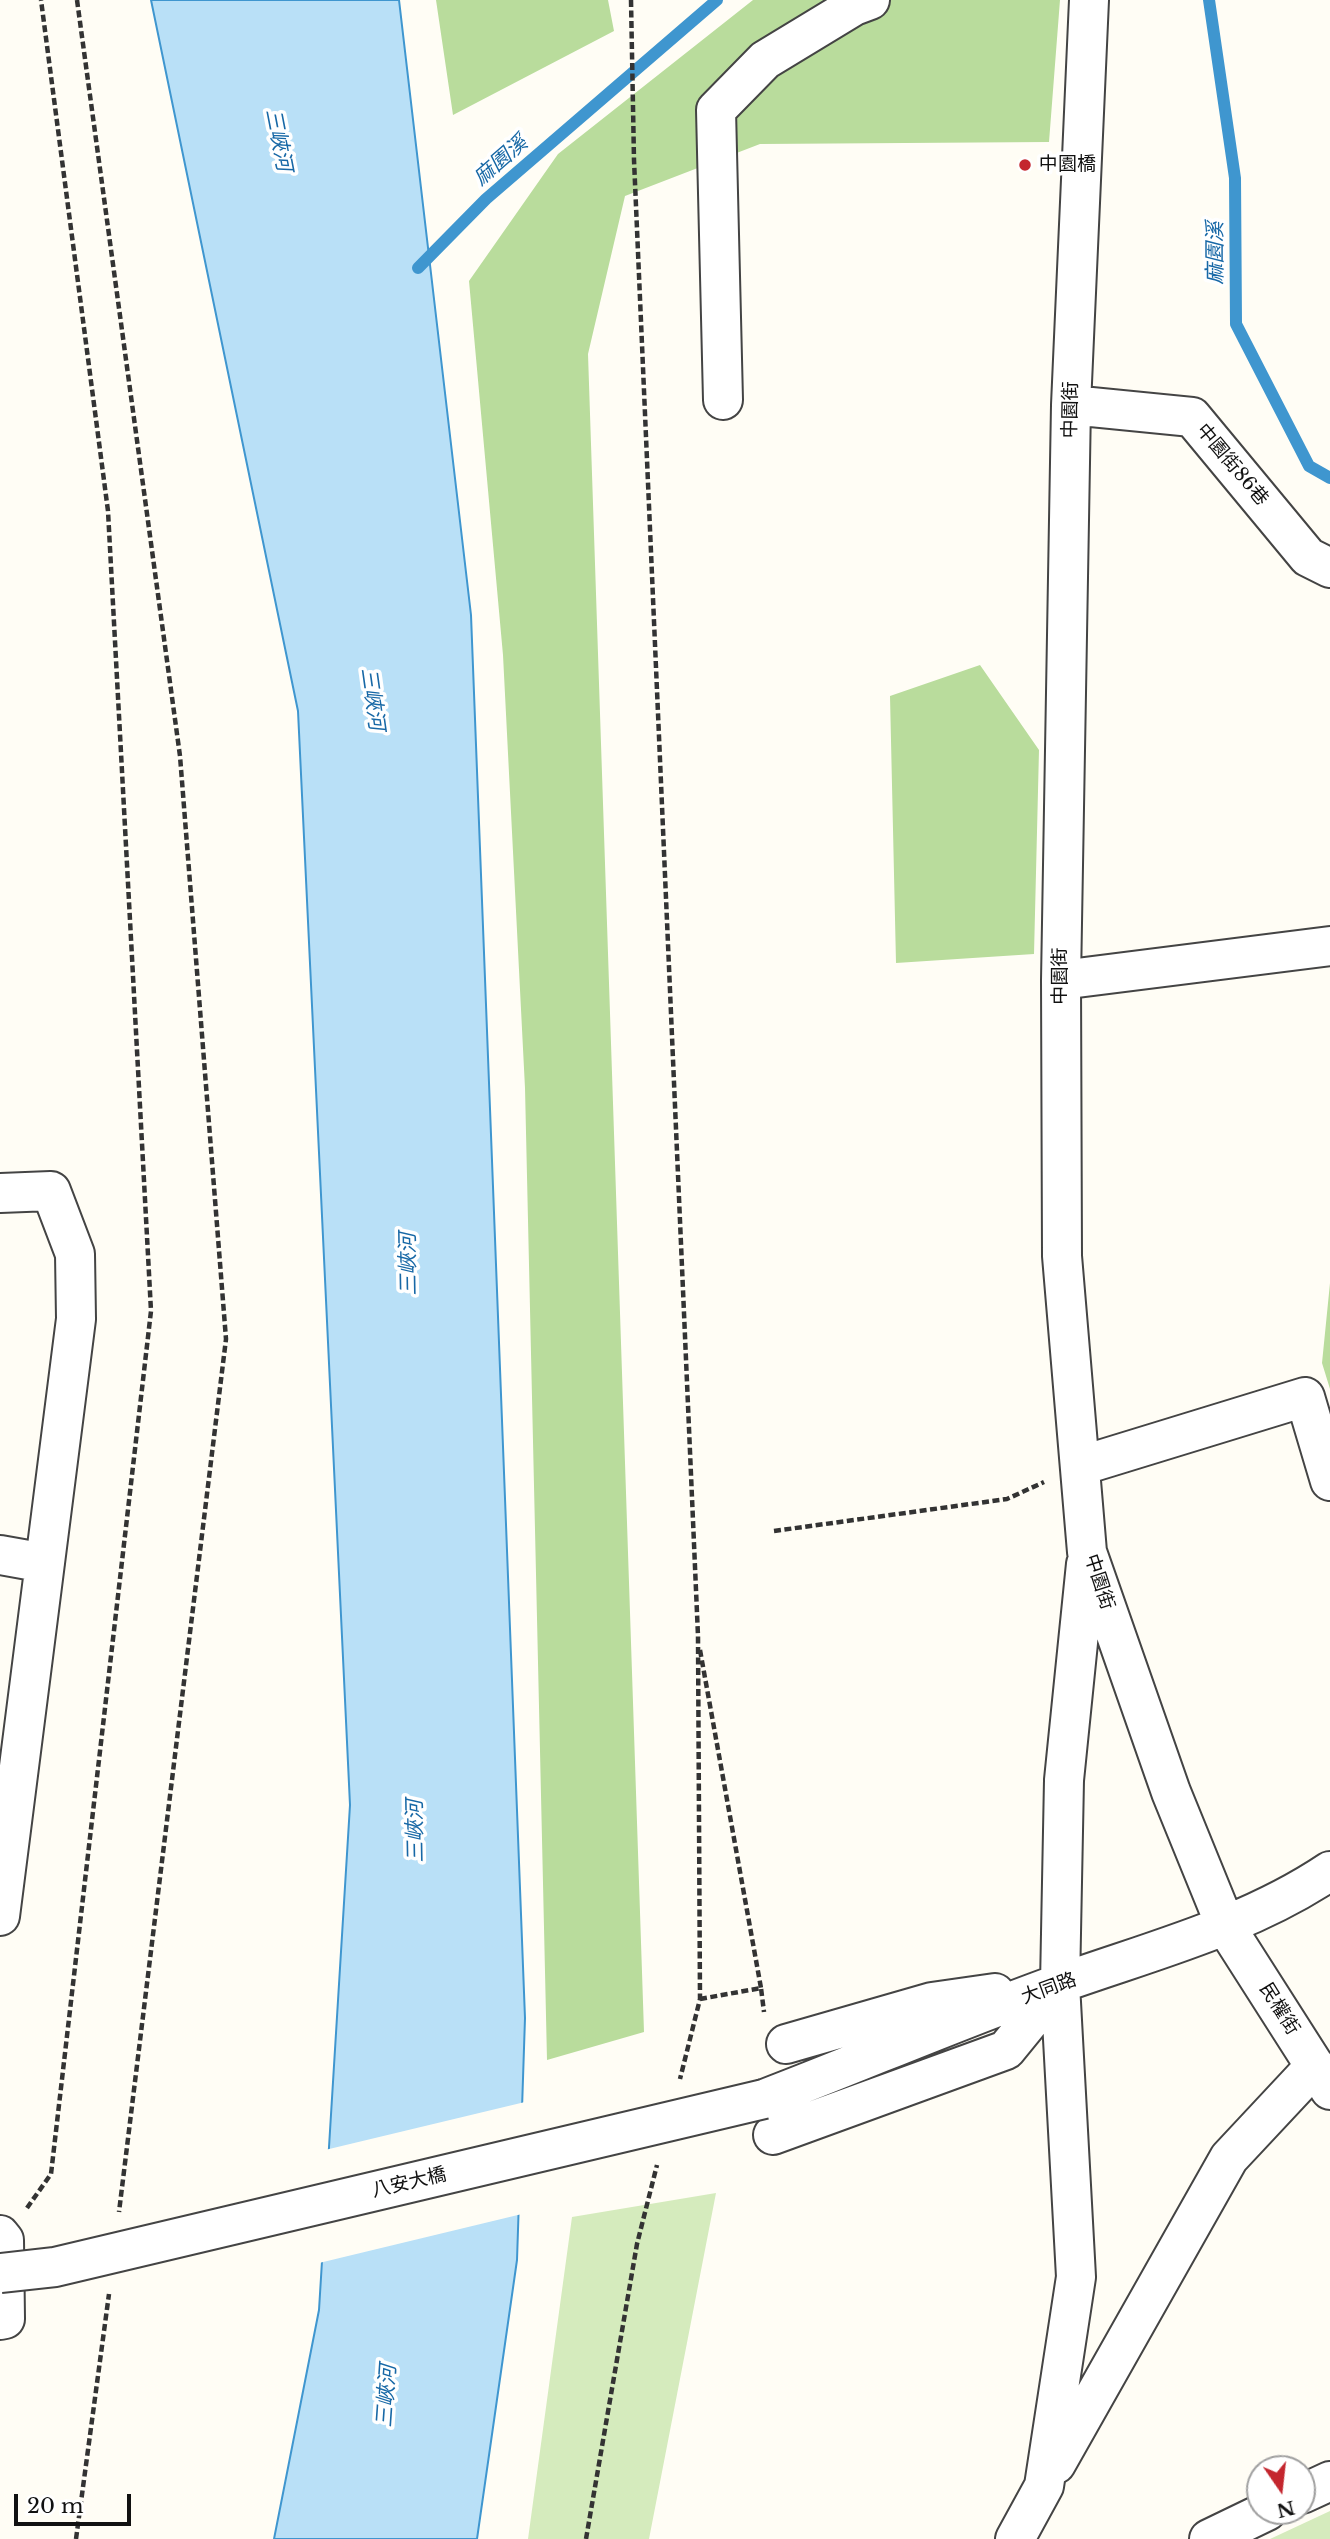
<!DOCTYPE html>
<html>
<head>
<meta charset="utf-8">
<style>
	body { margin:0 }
	#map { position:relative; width:1330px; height:2539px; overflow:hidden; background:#fffdf5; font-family:"Libre Baskerville",serif }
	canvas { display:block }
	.north { position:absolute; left:1246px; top:2455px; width:70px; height:70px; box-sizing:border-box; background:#fff; border:2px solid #a0a0a0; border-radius:50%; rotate:166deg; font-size:19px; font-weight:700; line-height:28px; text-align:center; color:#111 }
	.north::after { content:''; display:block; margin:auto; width:24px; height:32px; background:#c4262e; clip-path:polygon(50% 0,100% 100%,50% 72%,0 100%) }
	.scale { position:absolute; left:14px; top:2494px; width:117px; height:32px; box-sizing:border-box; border:4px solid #111; border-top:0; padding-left:9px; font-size:21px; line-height:24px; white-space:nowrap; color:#111; -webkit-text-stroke:5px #fff; paint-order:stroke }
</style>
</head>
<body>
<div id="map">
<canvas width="1330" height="2539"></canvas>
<div class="north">N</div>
<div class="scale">20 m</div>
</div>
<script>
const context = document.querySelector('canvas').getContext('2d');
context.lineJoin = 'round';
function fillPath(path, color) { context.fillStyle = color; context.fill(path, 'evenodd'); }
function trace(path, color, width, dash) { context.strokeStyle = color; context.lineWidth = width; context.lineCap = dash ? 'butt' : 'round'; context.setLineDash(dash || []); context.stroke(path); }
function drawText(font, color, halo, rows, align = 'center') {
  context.font = font + ' "Libre Baskerville","Noto Sans TC",serif'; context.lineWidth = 7; context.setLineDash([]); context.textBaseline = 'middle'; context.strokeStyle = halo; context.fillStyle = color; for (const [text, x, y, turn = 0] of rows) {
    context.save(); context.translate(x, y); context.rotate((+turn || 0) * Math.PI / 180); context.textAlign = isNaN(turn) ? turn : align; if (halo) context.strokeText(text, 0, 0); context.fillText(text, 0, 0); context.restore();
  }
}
fillPath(new Path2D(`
	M 716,2193 L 649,2539 L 528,2539 L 572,2217 Z
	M 1330,2511 L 1330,2539 L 1270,2539 Z`), '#d5ebbd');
fillPath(new Path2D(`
	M 436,0 L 608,0 L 614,31 L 453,115 Z
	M 753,0 L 1060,0 L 1049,142 L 760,144 L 625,196 L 588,354 L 644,2032 L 547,2060 L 525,1088 L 503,655 L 469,281 L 558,154 Z
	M 980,665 L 1039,750 L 1034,954 L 896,963 L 890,696 Z
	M 1330,1283 L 1330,1389 L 1322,1363 Z`), '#b9dc9c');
const water = new Path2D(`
	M 151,0 L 399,0 L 471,615 L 525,2018 L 517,2260 L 477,2539 L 274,2539 L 319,2310 L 350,1805 L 298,711 Z`);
fillPath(water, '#b9e0f7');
trace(water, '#3f96cf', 2);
fillPath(new Path2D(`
	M 525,2102 L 522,2214 L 319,2263 L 325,2150 Z`), '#fffdf5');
trace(new Path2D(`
	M 1209,0 L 1235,178 L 1236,324 L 1309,466 L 1330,478
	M 418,268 L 486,199 L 717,0`), '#3f96cf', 12);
const minor = new Path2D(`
	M 1089,0 L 1071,405 L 1061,980 L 1062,1256 L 1087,1552 L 1171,1792 L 1226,1927 L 1330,2090
	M 723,400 L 716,110 L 765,60 L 854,6 L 870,0
	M 1071,405 L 1192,417 L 1308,557 L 1330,568
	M 1061,980 L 1330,946
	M 0,1193 L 51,1191 L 75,1254 L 76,1319 L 0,1916
	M 1080,1466 L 1305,1397 L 1330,1481
	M 0,1555 L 45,1563
	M 786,2044 L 932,2002 L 995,1993
	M 764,2099 C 863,2061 961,2019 1061,1983 C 1154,1950 1248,1926 1330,1871
	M 773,2135 L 1006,2050 L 1059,1985
	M 0,2235 L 4,2240 L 5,2319 L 0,2320
	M 1056,2464 L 1229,2158 L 1315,2066
	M 1302,2494 L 1330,2481
	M 1015,2539 L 1044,2486 L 1076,2277 L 1060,1984 L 1064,1780 L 1086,1564
	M 1209,2539 L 1267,2511`);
trace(minor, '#444', 42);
trace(new Path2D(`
	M 77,0 L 180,756 L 226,1339 L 119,2212
	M 631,0 L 634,160 L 698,1636 L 700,1999 L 680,2079
	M 774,1531 L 1007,1499 L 1044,1482
	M 700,1650 L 761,1988
	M 700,1999 L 761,1988 L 764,2012
	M 27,2208 L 51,2174 L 151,1311 L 108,511 L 41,0
	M 76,2539 L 109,2294
	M 586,2539 L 637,2244 L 657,2165`), '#333', 4.5, [7, 3.5]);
trace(minor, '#fff', 38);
const minorBridge = new Path2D(`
	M 0,2273 L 55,2267 L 764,2099`);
trace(minorBridge, '#444', 42, []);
trace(minorBridge, '#fff', 38);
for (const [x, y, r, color] of [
	[1025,165,7,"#c4262e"]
]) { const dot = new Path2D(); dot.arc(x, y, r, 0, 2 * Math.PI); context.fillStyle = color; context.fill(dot); trace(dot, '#fff', 2.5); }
drawText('19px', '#111', '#fff', [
	["中園橋",1039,165]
], 'left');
drawText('19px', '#111', '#fff', [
	["中園街",1071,410,-89],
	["中園街86巷",1232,465,50],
	["中園街",1061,976,-90],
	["中園街",1099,1582,72],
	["大同路",1049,1989,-20],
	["民權街",1279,2009,58],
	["八安大橋",409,2183,-13]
]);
drawText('italic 21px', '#1768a6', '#fff', [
	["三峽河",278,140,79],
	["麻園溪",501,161,-41],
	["麻園溪",1216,253,-90],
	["三峽河",372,699,82],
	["三峽河",409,1264,-91],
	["三峽河",416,1831,-91],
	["三峽河",387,2396,-86]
]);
</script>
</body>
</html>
